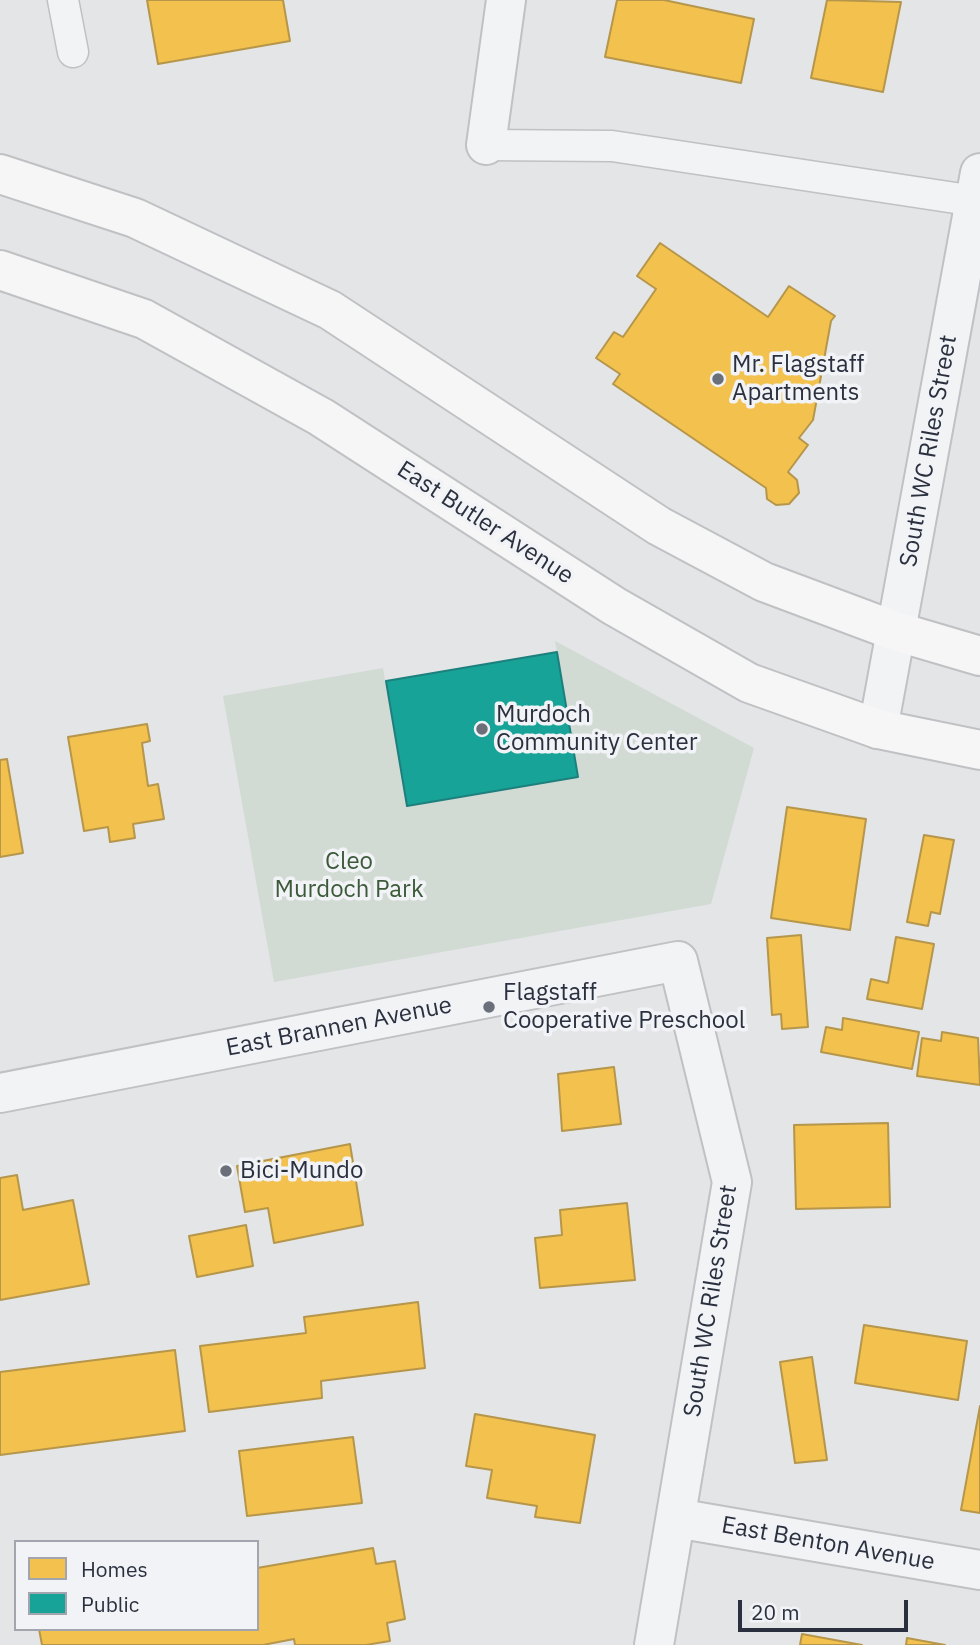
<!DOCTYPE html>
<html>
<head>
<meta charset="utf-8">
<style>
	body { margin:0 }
	#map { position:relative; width:980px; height:1645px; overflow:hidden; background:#e3e5e7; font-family:"IBM Plex Sans",sans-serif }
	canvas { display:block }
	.legend { position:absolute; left:14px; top:1540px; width:245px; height:91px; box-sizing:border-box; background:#f1f3f6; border:2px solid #a2a5ad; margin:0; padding:9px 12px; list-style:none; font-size:21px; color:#2b303f }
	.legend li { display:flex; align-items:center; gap:14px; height:35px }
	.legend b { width:35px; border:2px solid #a2a5ad }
	.scale { position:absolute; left:738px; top:1600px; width:170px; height:32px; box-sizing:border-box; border:4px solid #2b303f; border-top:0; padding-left:9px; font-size:21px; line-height:24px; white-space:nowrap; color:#2b303f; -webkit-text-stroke:5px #f1f3f6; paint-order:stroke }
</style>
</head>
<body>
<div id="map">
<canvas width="980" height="1645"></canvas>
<ul class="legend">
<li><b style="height:19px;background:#f2c14e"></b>Homes</li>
<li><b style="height:19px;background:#17a398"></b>Public</li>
</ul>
<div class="scale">20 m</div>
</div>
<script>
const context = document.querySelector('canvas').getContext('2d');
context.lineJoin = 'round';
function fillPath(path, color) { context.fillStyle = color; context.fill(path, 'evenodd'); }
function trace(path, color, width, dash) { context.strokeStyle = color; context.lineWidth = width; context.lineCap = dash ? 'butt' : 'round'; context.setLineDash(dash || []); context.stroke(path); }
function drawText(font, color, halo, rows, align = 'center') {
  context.font = font + ' "IBM Plex Sans",sans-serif'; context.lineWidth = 7; context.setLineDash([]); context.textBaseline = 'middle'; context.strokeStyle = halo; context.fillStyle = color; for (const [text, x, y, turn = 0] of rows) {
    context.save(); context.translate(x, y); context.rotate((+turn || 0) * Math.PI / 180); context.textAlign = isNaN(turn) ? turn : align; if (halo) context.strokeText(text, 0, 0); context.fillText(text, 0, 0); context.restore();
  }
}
fillPath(new Path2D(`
	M 555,641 L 754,748 L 711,904 L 274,982 L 223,696 L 383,668 L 407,806 L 578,776 Z`), '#d2dbd3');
const homes = new Path2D(`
	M 147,0 L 283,0 L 290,41 L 158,64 Z
	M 617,0 L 664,0 L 754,19 L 741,83 L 605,57 Z
	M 827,0 L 901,2 L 883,92 L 811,78 Z
	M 660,243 L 768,317 L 789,286 L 835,316 L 831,321 L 813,420 L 799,438 L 808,445 L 788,472 L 797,480 L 799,493 L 789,504 L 776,505 L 767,499 L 766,488 L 613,384 L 620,374 L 596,358 L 614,332 L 623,337 L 656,289 L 637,276 Z
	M 147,724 L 150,741 L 142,743 L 148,786 L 158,784 L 164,819 L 133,824 L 135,838 L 110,842 L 108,827 L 84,831 L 68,737 Z
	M 7,759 L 23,853 L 0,857 L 0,760 Z
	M 787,807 L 866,819 L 850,930 L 771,918 Z
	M 924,835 L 954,840 L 940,914 L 931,912 L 928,926 L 907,922 Z
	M 801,935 L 808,1027 L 782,1029 L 781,1014 L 772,1015 L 767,938 Z
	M 896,937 L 934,944 L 922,1009 L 867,999 L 871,979 L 888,983 Z
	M 843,1018 L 919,1032 L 912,1069 L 821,1052 L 826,1027 L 842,1030 Z
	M 942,1032 L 978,1038 L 980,1085 L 917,1076 L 922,1038 L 941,1041 Z
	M 614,1067 L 621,1124 L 562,1131 L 558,1074 Z
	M 888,1123 L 890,1207 L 796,1209 L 794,1125 Z
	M 350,1144 L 363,1225 L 274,1243 L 268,1208 L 245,1212 L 237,1166 Z
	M 17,1175 L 23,1210 L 73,1200 L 89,1284 L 0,1300 L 0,1178 Z
	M 627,1203 L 635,1280 L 540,1288 L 535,1238 L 562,1235 L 560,1210 Z
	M 246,1225 L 253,1266 L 197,1277 L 189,1236 Z
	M 418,1302 L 425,1368 L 321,1381 L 322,1398 L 209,1412 L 200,1346 L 306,1333 L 304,1317 Z
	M 864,1325 L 967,1341 L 958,1400 L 855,1383 Z
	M 175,1350 L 185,1431 L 0,1455 L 0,1372 Z
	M 812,1357 L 827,1460 L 795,1463 L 780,1362 Z
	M 980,1406 L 980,1513 L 961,1510 Z
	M 475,1414 L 595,1435 L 580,1523 L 535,1517 L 537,1506 L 487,1498 L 492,1470 L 466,1466 Z
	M 353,1437 L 362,1503 L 247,1516 L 239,1451 Z
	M 373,1548 L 376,1564 L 395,1561 L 405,1619 L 387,1623 L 390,1641 L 366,1645 L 295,1645 L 294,1639 L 263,1645 L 42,1645 L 39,1629 L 257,1629 L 257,1568 Z
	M 802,1634 L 862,1645 L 800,1645 Z
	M 907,1638 L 945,1645 L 906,1645 Z`);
fillPath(homes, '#f2c14e');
trace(homes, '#b6964a', 2);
const public = new Path2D(`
	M 557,652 L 578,777 L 407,806 L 386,681 Z`);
fillPath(public, '#17a398');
trace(public, '#1d807d', 2);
const service = new Path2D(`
	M 63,0 L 73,52
	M 486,145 L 612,146 L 975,201`);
const minor = new Path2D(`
	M 486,145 L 506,0
	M 878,729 L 980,173
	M 0,1093 L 678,961 L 732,1182 L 654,1645
	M 676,1518 L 980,1570`);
const secondary = new Path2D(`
	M 0,174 L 135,218 L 330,310 L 659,526 L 764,582 L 895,631 L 980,656
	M 0,270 L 144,319 L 321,417 L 614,606 L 749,683 L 878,729 L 980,750`);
trace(service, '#c0c1c4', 33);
trace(minor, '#c0c1c4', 42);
trace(secondary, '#c0c1c4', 42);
trace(service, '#f2f3f4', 30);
trace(minor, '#f2f3f4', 38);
trace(secondary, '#f6f6f6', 38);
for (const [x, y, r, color] of [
	[718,379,7,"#6b6f7a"],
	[482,729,7,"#6b6f7a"],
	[489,1007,7,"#6b6f7a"],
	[226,1171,7,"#6b6f7a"]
]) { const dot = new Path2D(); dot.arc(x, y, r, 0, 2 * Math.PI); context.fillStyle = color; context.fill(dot); trace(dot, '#f1f3f6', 2.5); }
drawText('24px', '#2b303f', '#f1f3f6', [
	["Mr. Flagstaff",732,365],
	["Apartments",732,393],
	["Murdoch",496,715],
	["Community Center",496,743],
	["Flagstaff",503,993],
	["Cooperative Preschool",503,1021],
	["Bici-Mundo",240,1171]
], 'left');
drawText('24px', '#2b303f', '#f1f3f6', [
	["South WC Riles Street",929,451,-80],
	["East Butler Avenue",485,523,33],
	["East Brannen Avenue",339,1027,-11],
	["South WC Riles Street",711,1301,-81],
	["East Benton Avenue",828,1544,10]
]);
drawText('24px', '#3c5a39', '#f1f3f6', [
	["Cleo",349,862],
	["Murdoch Park",349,890]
]);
</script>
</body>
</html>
